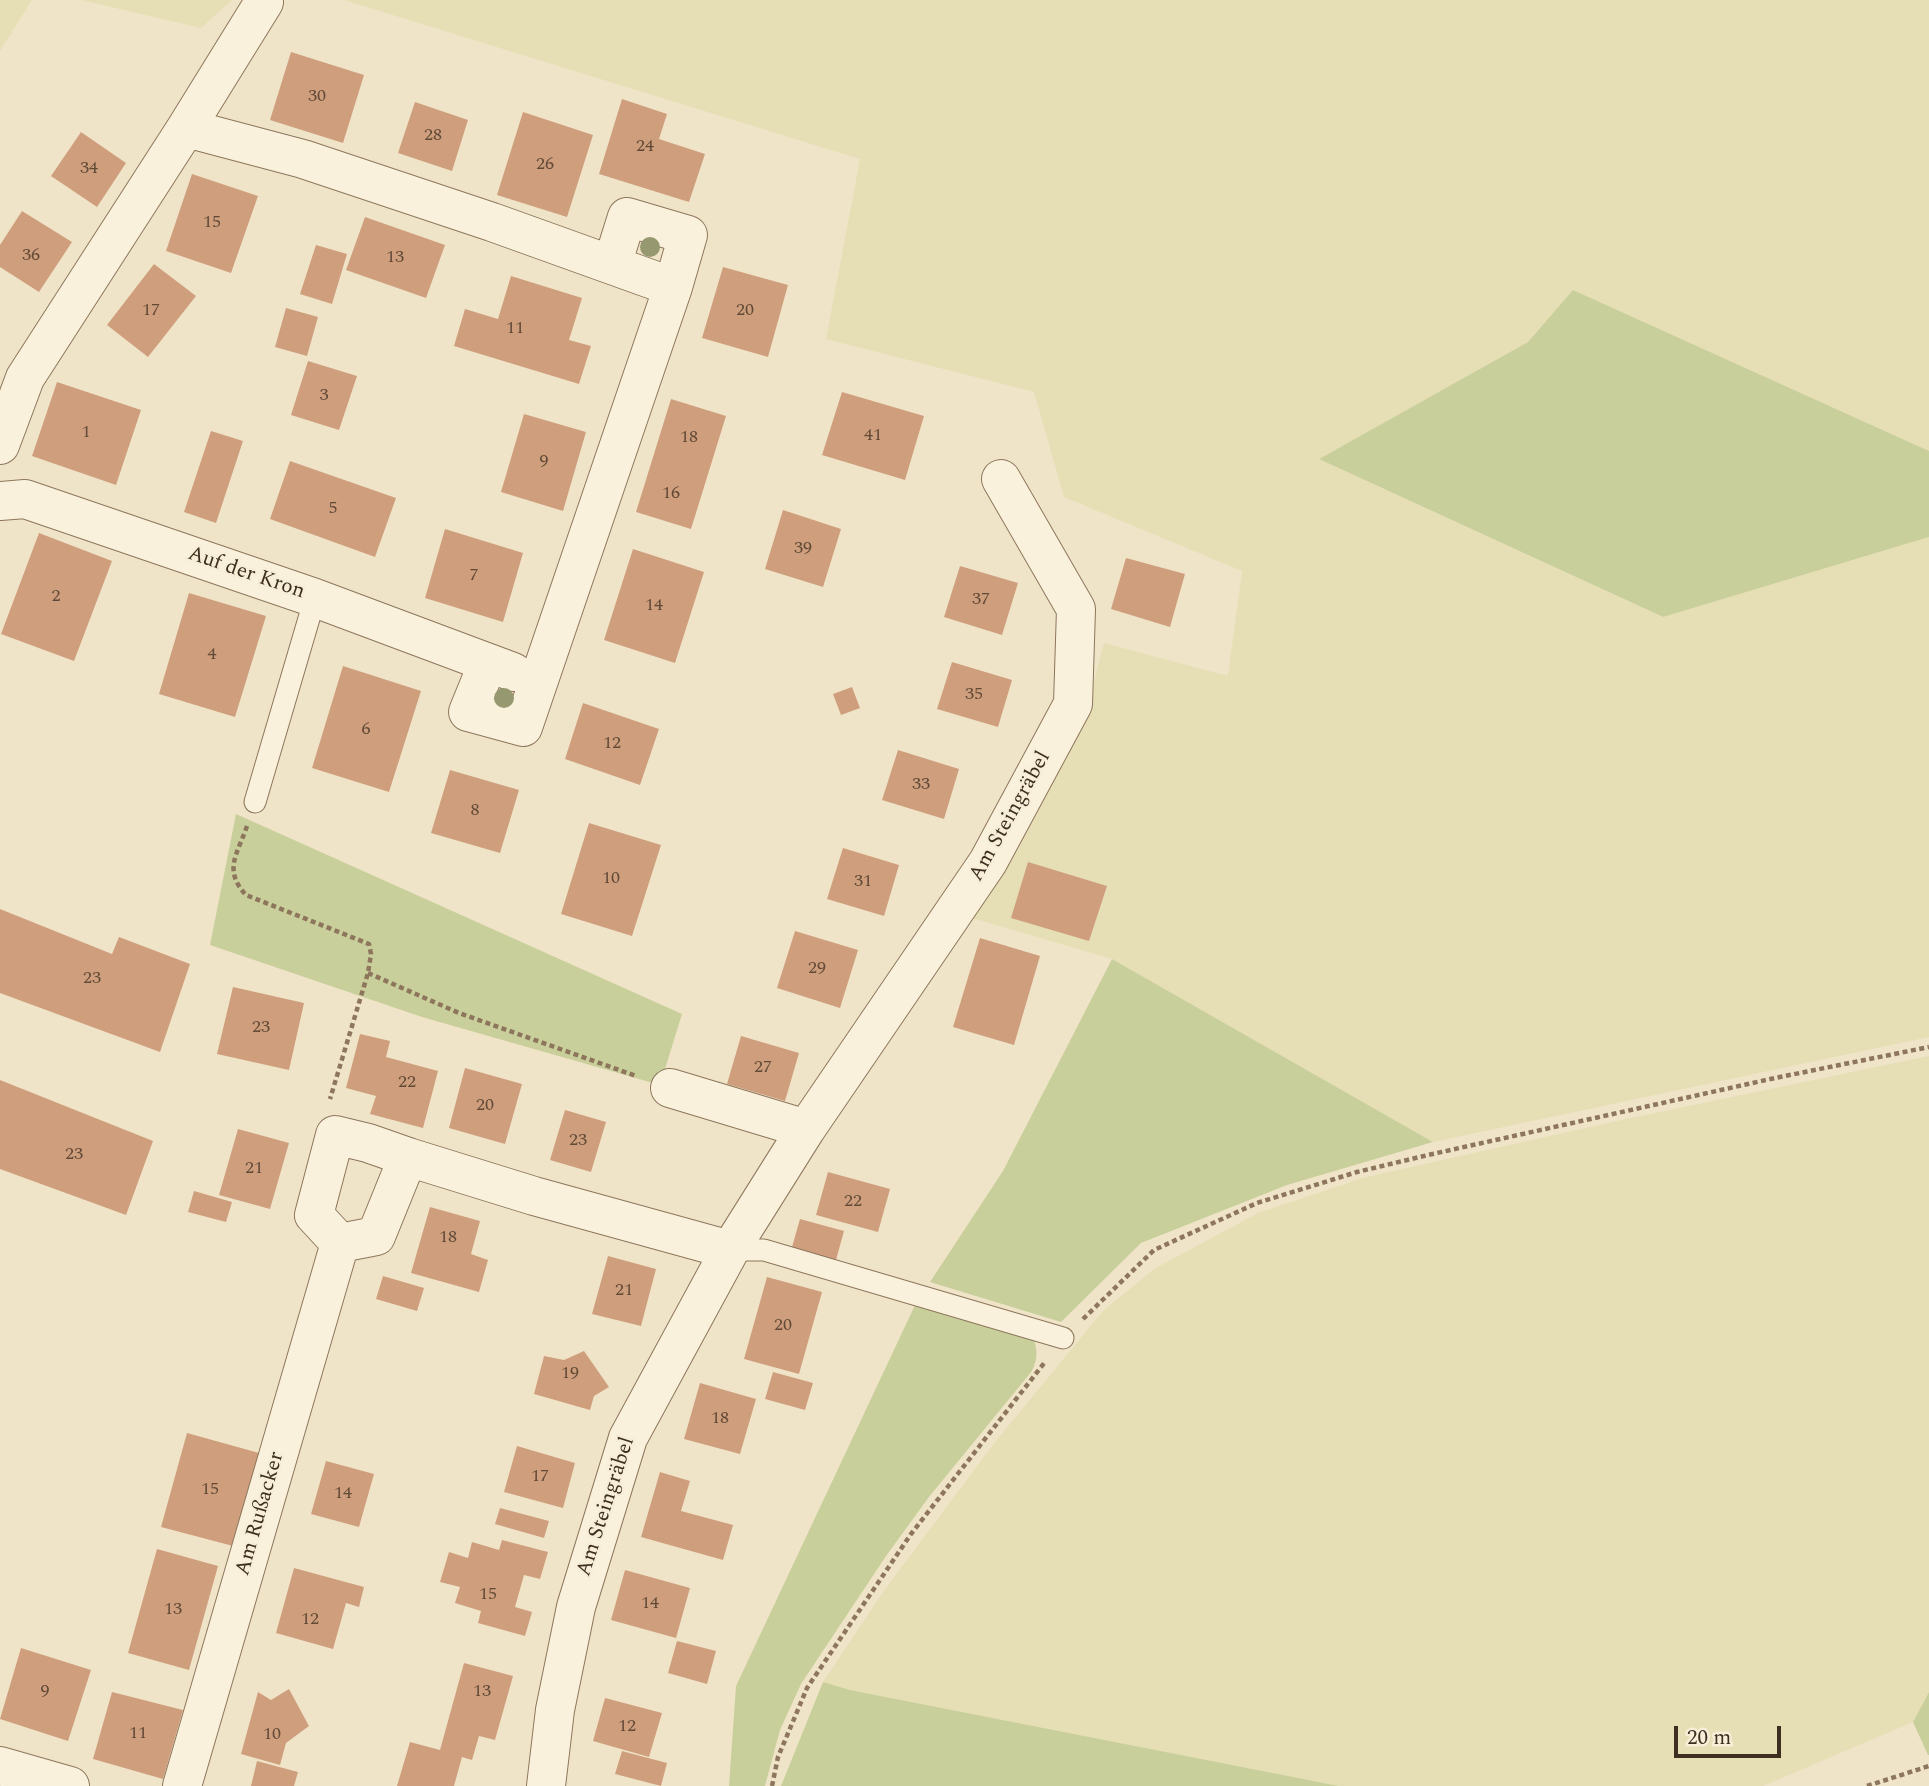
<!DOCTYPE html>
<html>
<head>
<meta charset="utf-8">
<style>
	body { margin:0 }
	#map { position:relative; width:1929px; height:1786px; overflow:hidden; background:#f0e4c8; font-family:Spectral,serif }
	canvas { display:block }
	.scale { position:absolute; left:1674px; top:1726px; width:107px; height:32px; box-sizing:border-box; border:4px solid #3d2e20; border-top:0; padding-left:9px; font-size:21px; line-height:24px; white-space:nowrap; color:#3d2e20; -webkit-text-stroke:5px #f7eed8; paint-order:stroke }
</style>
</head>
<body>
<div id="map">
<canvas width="1929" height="1786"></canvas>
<div class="scale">20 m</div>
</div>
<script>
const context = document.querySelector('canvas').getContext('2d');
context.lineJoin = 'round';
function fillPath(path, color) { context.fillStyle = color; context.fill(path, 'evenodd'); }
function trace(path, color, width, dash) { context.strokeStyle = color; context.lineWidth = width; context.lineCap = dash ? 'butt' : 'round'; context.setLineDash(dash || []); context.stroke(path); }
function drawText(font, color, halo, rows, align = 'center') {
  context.font = font + ' Spectral,serif'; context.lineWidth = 5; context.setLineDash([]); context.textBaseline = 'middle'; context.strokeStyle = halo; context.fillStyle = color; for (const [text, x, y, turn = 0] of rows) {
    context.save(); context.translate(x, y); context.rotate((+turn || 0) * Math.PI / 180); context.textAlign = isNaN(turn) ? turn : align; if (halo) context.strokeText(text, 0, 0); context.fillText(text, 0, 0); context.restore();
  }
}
fillPath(new Path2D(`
	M 0,0 L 32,0 L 0,51 Z
	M 81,0 L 232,0 L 201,28 Z
	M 344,0 L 1929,0 L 1929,451 L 1573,290 L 1528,342 L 1319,459 L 1662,617 L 1929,537 L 1929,1037 L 1433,1142 L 1112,959 L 972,918 L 1084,717 L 1104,643 L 1228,676 L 1242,571 L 1064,497 L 1034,392 L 826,339 L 860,159 Z
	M 1929,1056 L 1929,1692 L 1913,1722 L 1763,1786 L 1339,1786 L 850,1690 L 823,1682 L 883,1592 L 995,1442 L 1103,1311 L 1154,1269 L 1258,1213 L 1366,1177 L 1626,1119 Z`), '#e6deb5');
fillPath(new Path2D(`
	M 1573,290 L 1929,451 L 1929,537 L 1663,617 L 1319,459 L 1528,342 Z
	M 236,814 L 682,1014 L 660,1085 L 422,1017 L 210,945 Z
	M 1112,959 L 1433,1142 L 1287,1185 L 1141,1243 L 1061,1322 L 930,1282 L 1003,1171 Z
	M 916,1303 L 1032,1336 C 1038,1349 1038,1358 1032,1371 L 929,1497 L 886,1556 L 801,1684 L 780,1730 L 765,1786 L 729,1786 L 736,1686 Z
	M 823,1682 L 850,1690 L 1339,1786 L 781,1786 Z
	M 1929,1692 L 1929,1755 L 1928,1755 L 1913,1722 Z`), '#c9cf9b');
fillPath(new Path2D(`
	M 291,52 L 364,75 L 343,143 L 270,120 Z
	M 622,99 L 667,114 L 659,139 L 705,154 L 689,202 L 599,174 Z
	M 415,102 L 468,120 L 452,171 L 398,153 Z
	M 523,112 L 593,135 L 567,217 L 497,195 Z
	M 81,132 L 126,163 L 97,207 L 51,176 Z
	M 192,174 L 258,196 L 231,273 L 166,251 Z
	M 22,211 L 72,242 L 39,292 L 0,267 L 0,245 Z
	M 365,217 L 445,245 L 426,298 L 346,270 Z
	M 316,245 L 347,254 L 332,304 L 300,294 Z
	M 154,264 L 196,296 L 148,357 L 107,325 Z
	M 723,267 L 788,285 L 768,357 L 702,338 Z
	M 511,276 L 582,298 L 569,340 L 591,346 L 579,384 L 454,346 L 465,309 L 498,319 Z
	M 286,308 L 318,317 L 307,356 L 275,347 Z
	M 308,361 L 357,376 L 339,430 L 291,415 Z
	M 57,382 L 141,410 L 116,485 L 32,456 Z
	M 842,392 L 924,416 L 905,480 L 822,455 Z
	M 671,399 L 726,416 L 691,529 L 636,512 Z
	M 524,414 L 586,432 L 563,511 L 501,492 Z
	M 211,431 L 243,441 L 216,523 L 184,512 Z
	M 290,461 L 396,498 L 375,557 L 270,519 Z
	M 783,510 L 841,529 L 823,587 L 765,569 Z
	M 445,529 L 523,553 L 503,622 L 425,598 Z
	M 39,533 L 112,561 L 74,661 L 1,634 Z
	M 633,549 L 704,572 L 675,663 L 604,640 Z
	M 1126,558 L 1185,574 L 1170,627 L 1111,609 Z
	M 960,566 L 1018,583 L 1002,635 L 944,617 Z
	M 189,593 L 266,616 L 235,717 L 159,694 Z
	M 952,662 L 1012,680 L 998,727 L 937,709 Z
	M 343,666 L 421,691 L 389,792 L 312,768 Z
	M 852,687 L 860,708 L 841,715 L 833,694 Z
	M 583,703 L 659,729 L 640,785 L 565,759 Z
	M 898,750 L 959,769 L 944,819 L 882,800 Z
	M 450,770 L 519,790 L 500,853 L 431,833 Z
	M 589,823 L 661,845 L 632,936 L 561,914 Z
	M 843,848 L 899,865 L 884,916 L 827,899 Z
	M 1028,862 L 1107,886 L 1089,941 L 1011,918 Z
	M 0,909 L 112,954 L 119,937 L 190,964 L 160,1052 L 0,993 Z
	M 795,931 L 858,950 L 840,1008 L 777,988 Z
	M 980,938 L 1040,956 L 1014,1045 L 953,1027 Z
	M 233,987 L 304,1003 L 289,1070 L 217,1054 Z
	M 360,1034 L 390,1041 L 386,1057 L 438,1071 L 423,1128 L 370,1114 L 376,1096 L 346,1088 Z
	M 741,1036 L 799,1053 L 785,1101 L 727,1084 Z
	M 465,1068 L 522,1084 L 505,1144 L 449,1128 Z
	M 0,1080 L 153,1141 L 126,1215 L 0,1169 Z
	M 565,1110 L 606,1122 L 591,1172 L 550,1160 Z
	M 238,1129 L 289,1143 L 270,1209 L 219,1195 Z
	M 828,1172 L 890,1189 L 878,1232 L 816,1215 Z
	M 194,1191 L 232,1202 L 226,1222 L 188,1212 Z
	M 430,1207 L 480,1221 L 471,1254 L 488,1260 L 479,1292 L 411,1273 Z
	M 800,1219 L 844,1231 L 836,1260 L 792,1247 Z
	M 608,1256 L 656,1269 L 641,1326 L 592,1314 Z
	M 383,1276 L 424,1288 L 417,1311 L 376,1299 Z
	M 767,1277 L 822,1292 L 799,1374 L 744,1359 Z
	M 584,1351 L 609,1387 L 594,1396 L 590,1410 L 534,1394 L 544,1356 L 564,1360 Z
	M 773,1372 L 813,1383 L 805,1410 L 765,1399 Z
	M 700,1383 L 756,1399 L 740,1454 L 684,1439 Z
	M 187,1433 L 259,1453 L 233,1546 L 161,1527 Z
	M 517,1446 L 575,1463 L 563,1508 L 504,1492 Z
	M 326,1461 L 374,1474 L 359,1527 L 311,1514 Z
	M 660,1472 L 690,1481 L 681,1511 L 733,1525 L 723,1560 L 641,1537 Z
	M 500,1508 L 549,1521 L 544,1538 L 495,1524 Z
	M 502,1540 L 548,1552 L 540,1579 L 524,1575 L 515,1607 L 532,1612 L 525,1636 L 478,1623 L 481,1611 L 455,1603 L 460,1587 L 440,1582 L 449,1552 L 468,1558 L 472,1542 L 499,1550 Z
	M 157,1549 L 218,1566 L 189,1670 L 128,1653 Z
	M 294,1568 L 364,1587 L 359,1607 L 346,1603 L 333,1649 L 276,1633 Z
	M 625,1570 L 690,1588 L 676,1638 L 611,1620 Z
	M 677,1641 L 716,1651 L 707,1684 L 668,1673 Z
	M 21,1648 L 91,1670 L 68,1741 L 0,1719 Z
	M 464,1663 L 513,1676 L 495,1740 L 479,1736 L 472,1760 L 462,1757 L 454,1786 L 397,1786 L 410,1742 L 440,1750 Z
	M 289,1689 L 309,1726 L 286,1743 L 280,1765 L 241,1754 L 258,1692 L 271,1700 Z
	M 112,1692 L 183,1710 L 163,1779 L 93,1759 Z
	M 605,1698 L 662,1713 L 649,1757 L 593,1741 Z
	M 622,1751 L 667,1763 L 661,1786 L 615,1774 Z
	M 257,1761 L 298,1772 L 294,1786 L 251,1786 Z`), '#cf9f7d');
const service = new Path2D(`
	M 255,802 L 315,598
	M 730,1250 L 764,1250 L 1063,1338`);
const minor = new Path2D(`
	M 186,128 L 303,159 L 492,222 L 673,287
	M 0,445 L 25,378 L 186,128 L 264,2
	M 0,501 L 25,499 L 315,598 L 513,672
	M 488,663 L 468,712 L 523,727 L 673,287 L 688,235 L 627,217 L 612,265
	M 806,1129 L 988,862 L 1073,704 L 1076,609 L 1001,479
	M 335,1135 L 368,1143 L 408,1157 L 376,1236 L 340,1243 L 314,1215 Z
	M 408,1157 L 534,1196 L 730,1250
	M 0,1766 L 70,1786
	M 182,1786 L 340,1243
	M 546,1786 L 555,1710 L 576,1607 L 628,1438 L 730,1250 L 806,1129 L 670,1088`);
trace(service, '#8d765c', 23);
trace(minor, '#8d765c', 40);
trace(new Path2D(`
	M 247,826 C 237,855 223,870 246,895 L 369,944 L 371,954 L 368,973 L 330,1099
	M 368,973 L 459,1013 L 636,1076
	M 1083,1319 L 1154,1250 L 1257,1203 L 1357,1172 L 1428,1155 L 1775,1078 L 1929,1047
	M 772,1786 L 778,1757 L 807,1688 L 911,1534 L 1045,1362
	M 1867,1786 L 1929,1766`), '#8d765c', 4.5, [5, 3.5]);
trace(service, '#faf1dc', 21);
trace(minor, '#faf1dc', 38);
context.fillStyle = '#96986f';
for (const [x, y] of [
	[650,247],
	[504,698]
]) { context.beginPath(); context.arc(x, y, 10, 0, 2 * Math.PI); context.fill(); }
drawText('18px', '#624a37', null, [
	["30",317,97],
	["28",433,136],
	["24",645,147],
	["26",545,165],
	["34",89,169],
	["15",212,223],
	["36",31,256],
	["13",395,258],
	["17",151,311],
	["20",745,311],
	["11",515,329],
	["3",324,396],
	["1",86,433],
	["41",873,436],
	["18",689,438],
	["9",544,462],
	["16",671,494],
	["5",333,509],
	["39",803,549],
	["7",474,576],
	["2",56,597],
	["37",981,600],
	["14",654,606],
	["4",212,655],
	["35",974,695],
	["6",366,730],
	["12",612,744],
	["33",921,785],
	["8",475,811],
	["10",611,879],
	["31",863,882],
	["29",817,969],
	["23",92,979],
	["23",261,1028],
	["27",763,1068],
	["22",407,1083],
	["20",485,1106],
	["23",578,1141],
	["23",74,1155],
	["21",254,1169],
	["22",853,1202],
	["18",448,1238],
	["21",624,1291],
	["20",783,1326],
	["19",570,1374],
	["18",720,1419],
	["17",540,1477],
	["15",210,1490],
	["14",343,1494],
	["15",488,1595],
	["14",650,1604],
	["13",173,1610],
	["12",310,1620],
	["9",45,1692],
	["13",482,1692],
	["12",627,1727],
	["11",138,1734],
	["10",272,1735]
]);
drawText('21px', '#3d2e20', '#f7eed8', [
	["Auf der Kron",246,574,19],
	["Am Steingräbel",1011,817,-61],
	["Am Steingräbel",607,1507,-72],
	["Am Rußacker",261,1514,-74]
]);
</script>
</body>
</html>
